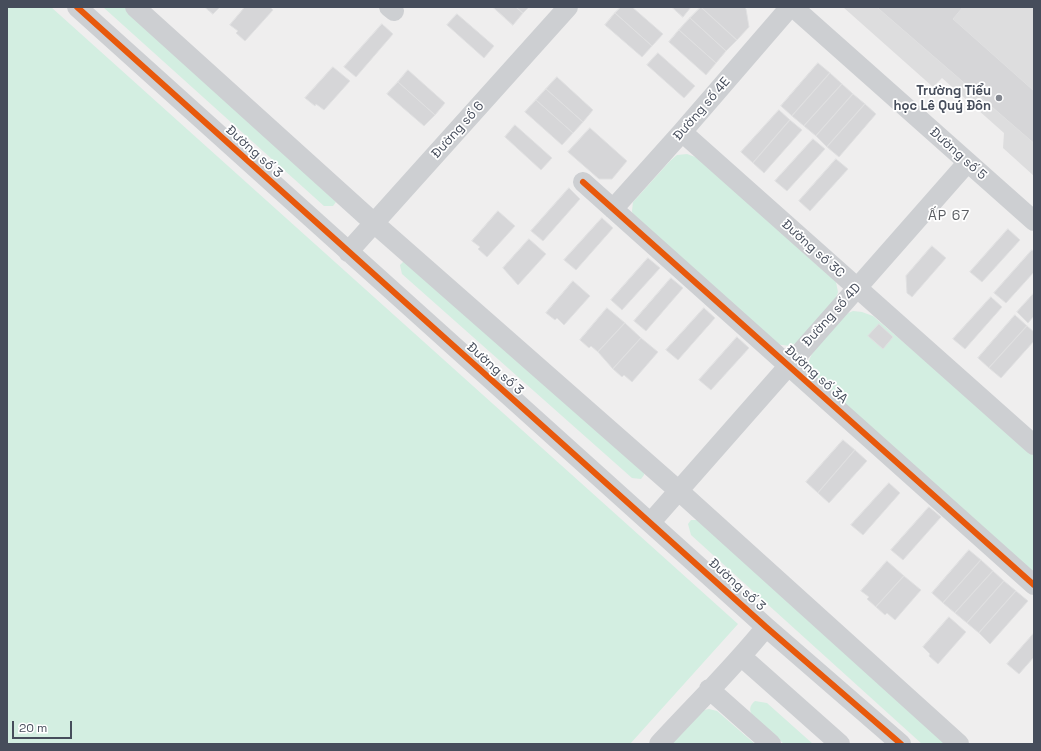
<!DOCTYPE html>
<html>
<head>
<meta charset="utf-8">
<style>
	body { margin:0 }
	#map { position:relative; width:1041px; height:751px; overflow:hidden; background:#efeeee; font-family:"Space Grotesk",sans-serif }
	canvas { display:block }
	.frame { position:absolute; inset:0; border:8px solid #464d5b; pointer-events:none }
	.scale { position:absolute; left:12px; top:721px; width:60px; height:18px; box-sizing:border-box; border:2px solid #464d5b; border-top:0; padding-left:5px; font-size:12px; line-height:14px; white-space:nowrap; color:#464d5b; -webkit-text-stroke:3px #fff; paint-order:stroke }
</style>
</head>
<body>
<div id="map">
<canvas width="1041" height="751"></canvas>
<div class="frame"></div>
<div class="scale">20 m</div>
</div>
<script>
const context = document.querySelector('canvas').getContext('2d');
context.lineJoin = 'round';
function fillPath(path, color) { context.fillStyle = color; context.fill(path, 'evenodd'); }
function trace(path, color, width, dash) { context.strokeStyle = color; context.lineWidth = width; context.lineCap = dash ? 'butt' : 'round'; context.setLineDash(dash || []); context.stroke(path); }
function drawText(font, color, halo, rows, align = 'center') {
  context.font = font + ' "Space Grotesk",sans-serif'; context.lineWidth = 3.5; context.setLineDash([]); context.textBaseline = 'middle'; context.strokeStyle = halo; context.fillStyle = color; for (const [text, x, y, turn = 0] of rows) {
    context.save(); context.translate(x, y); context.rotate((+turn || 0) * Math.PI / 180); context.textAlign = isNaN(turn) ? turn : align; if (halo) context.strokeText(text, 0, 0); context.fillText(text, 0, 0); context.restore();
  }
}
fillPath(new Path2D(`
	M 843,7 L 1034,7 L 1034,176 L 1003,148 L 1004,133 L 942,78 L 933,87 Z`), '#ddddde');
fillPath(new Path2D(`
	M 7,7 L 51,7 L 738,624 L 630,744 L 7,744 Z
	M 103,7 L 126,7 L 336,202 L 333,206 L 324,206 Z
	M 687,154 L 698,158 L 836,282 L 838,292 L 835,300 L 799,341 L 790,346 L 775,344 L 634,220 L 632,211 L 633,202 L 670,161 L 677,155 Z
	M 403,262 L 407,262 L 644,470 L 644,475 L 641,479 L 632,478 L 402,274 L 400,265 Z
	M 853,311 L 862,312 L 873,316 L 1034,454 L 1034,573 L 808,371 C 807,348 832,330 846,314 Z
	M 691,520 L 697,520 L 949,744 L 922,744 L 691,535 L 688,524 Z
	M 755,701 L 767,703 L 813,744 L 784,744 L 753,717 C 749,710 749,706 755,701 Z
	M 709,709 L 717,711 L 755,744 L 670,744 L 700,711 Z`), '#d3eee1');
const building = new Path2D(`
	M 205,7 L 220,7 L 213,14 Z
	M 245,7 L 270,7 L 273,10 L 245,41 L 236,33 L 238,31 L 230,25 Z
	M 493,7 L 516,7 L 523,13 L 513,25 Z
	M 516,7 L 529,7 L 523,13 Z
	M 621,7 L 632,7 L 663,34 L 652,46 L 615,13 Z
	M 672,7 L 691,7 L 683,17 Z
	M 701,7 L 744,7 L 746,9 L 749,27 L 737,40 Z
	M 701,7 L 737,40 L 726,51 L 690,18 Z
	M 877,7 L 963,7 L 953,19 L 1034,91 L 1034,143 Z
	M 615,13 L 652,46 L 642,57 L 605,25 Z
	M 457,14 L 494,46 L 484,58 L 447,25 Z
	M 690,18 L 726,51 L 716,63 L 679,30 Z
	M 382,24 L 393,34 L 356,77 L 344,67 Z
	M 679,30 L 716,63 L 706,75 L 669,42 Z
	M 658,53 L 695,86 L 684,98 L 647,65 Z
	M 818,63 L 830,73 L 792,116 L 781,106 Z
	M 333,67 L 350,81 L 324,110 L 316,104 L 315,106 L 305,98 Z
	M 408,70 L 445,103 L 435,115 L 398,82 Z
	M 830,73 L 842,84 L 804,126 L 792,116 Z
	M 557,77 L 593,110 L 583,122 L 546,89 Z
	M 398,82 L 435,115 L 424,126 L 387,94 Z
	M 842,84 L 853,94 L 816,136 L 804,126 Z
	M 546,89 L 583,122 L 573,133 L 536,100 Z
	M 853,94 L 865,104 L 827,147 L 816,136 Z
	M 536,100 L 573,133 L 562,145 L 525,112 Z
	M 865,104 L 876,114 L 839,157 L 827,147 Z
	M 779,110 L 790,120 L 753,163 L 741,152 Z
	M 790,120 L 802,130 L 764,173 L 753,163 Z
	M 515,125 L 552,158 L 541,170 L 505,137 Z
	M 590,128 L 627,161 L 612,179 L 599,179 L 568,152 Z
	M 813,139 L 825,149 L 787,191 L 775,181 Z
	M 836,159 L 848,169 L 810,211 L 799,201 Z
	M 569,188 L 580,199 L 543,241 L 531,231 Z
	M 498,211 L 515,226 L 487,257 L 478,249 L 480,247 L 472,241 Z
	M 602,218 L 613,228 L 576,270 L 564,260 Z
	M 1008,229 L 1020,240 L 982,282 L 970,272 Z
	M 529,239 L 546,254 L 518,285 L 503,268 Z
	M 932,246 L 946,258 L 912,297 L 907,293 L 906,276 Z
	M 1032,250 L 1034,252 L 1034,272 L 1006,303 L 994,293 Z
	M 648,258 L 660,268 L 622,310 L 611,300 Z
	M 671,278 L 683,288 L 646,331 L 634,321 Z
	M 573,281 L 590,296 L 564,325 L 557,318 L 555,320 L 546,313 Z
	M 1034,293 L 1034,316 L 1028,323 L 1017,312 Z
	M 991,297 L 1002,307 L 965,349 L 953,339 Z
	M 607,308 L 625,323 L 598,352 L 591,346 L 589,348 L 580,340 Z
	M 704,308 L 715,318 L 678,360 L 666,350 Z
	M 1015,315 L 1027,326 L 989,368 L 978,358 Z
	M 625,323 L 641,338 L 613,369 L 598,352 Z
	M 879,324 L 893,337 L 883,349 L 868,336 Z
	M 1027,326 L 1034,332 L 1034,341 L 1001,378 L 989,368 Z
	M 737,337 L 749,348 L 711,390 L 699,380 Z
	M 641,338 L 658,352 L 632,382 L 624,375 L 622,377 L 613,369 Z
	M 843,440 L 855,450 L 818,493 L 806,482 Z
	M 855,450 L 867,461 L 829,503 L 818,493 Z
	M 889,483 L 900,493 L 863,535 L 851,525 Z
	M 929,507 L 941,517 L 903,560 L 891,550 Z
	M 969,550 L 981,560 L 943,603 L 932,593 Z
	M 981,560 L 993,571 L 955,613 L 943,603 Z
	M 887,561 L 904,576 L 876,607 L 867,599 L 869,597 L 861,591 Z
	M 993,571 L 1004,581 L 967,623 L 955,613 Z
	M 904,576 L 921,590 L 895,620 L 887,613 L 885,615 L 876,607 Z
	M 1004,581 L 1016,591 L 979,633 L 967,623 Z
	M 1016,591 L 1028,601 L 990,644 L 979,633 Z
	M 949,617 L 966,632 L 938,664 L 929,656 L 930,654 L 923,647 Z
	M 1034,633 L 1034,657 L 1019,674 L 1007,664 Z`);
fillPath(building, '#d6d6d8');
trace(building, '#e0e0e1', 1);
trace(new Path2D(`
	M 77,7 L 766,627 L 901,744
	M 135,7 L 374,223 L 679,491 L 959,744
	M 389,7 L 394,11
	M 793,7 L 1034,221
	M 682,132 L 1034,445
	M 583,182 L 1034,585
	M 613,209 L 682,132 L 790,7
	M 348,252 L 568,7
	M 651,522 L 967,163
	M 742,657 L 840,744
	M 709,689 L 771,744
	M 659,744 C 695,705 733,668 766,627`), '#cdcfd2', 20);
trace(new Path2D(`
	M 77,7 L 766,627 L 901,744
	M 583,182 L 1034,585`), '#e8590c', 6);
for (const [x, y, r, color] of [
	[999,98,4,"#81858e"]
]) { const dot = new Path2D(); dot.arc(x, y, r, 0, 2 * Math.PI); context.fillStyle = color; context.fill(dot); trace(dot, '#fff', 1.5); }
drawText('bold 13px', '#464d5b', '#fff', [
	["Trường Tiểu",991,91],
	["học Lê Quý Đôn",991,106]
], 'right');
drawText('13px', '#464d5b', '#fff', [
	["Đường số 4E",702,109,-49],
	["Đường số 6",458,130,-48],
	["Đường số 3",254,152,42],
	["Đường số 5",958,154,42],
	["Đường số 3C",813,249,42],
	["Đường số 4D",832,315,-48],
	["Đường số 3",495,369,42],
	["Đường số 3A",816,375,42],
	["Đường số 3",737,585,42]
]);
context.letterSpacing = '1px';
drawText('14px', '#5a5d62', '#fff', [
	["ẤP 67",949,216]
]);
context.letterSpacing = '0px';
</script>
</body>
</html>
